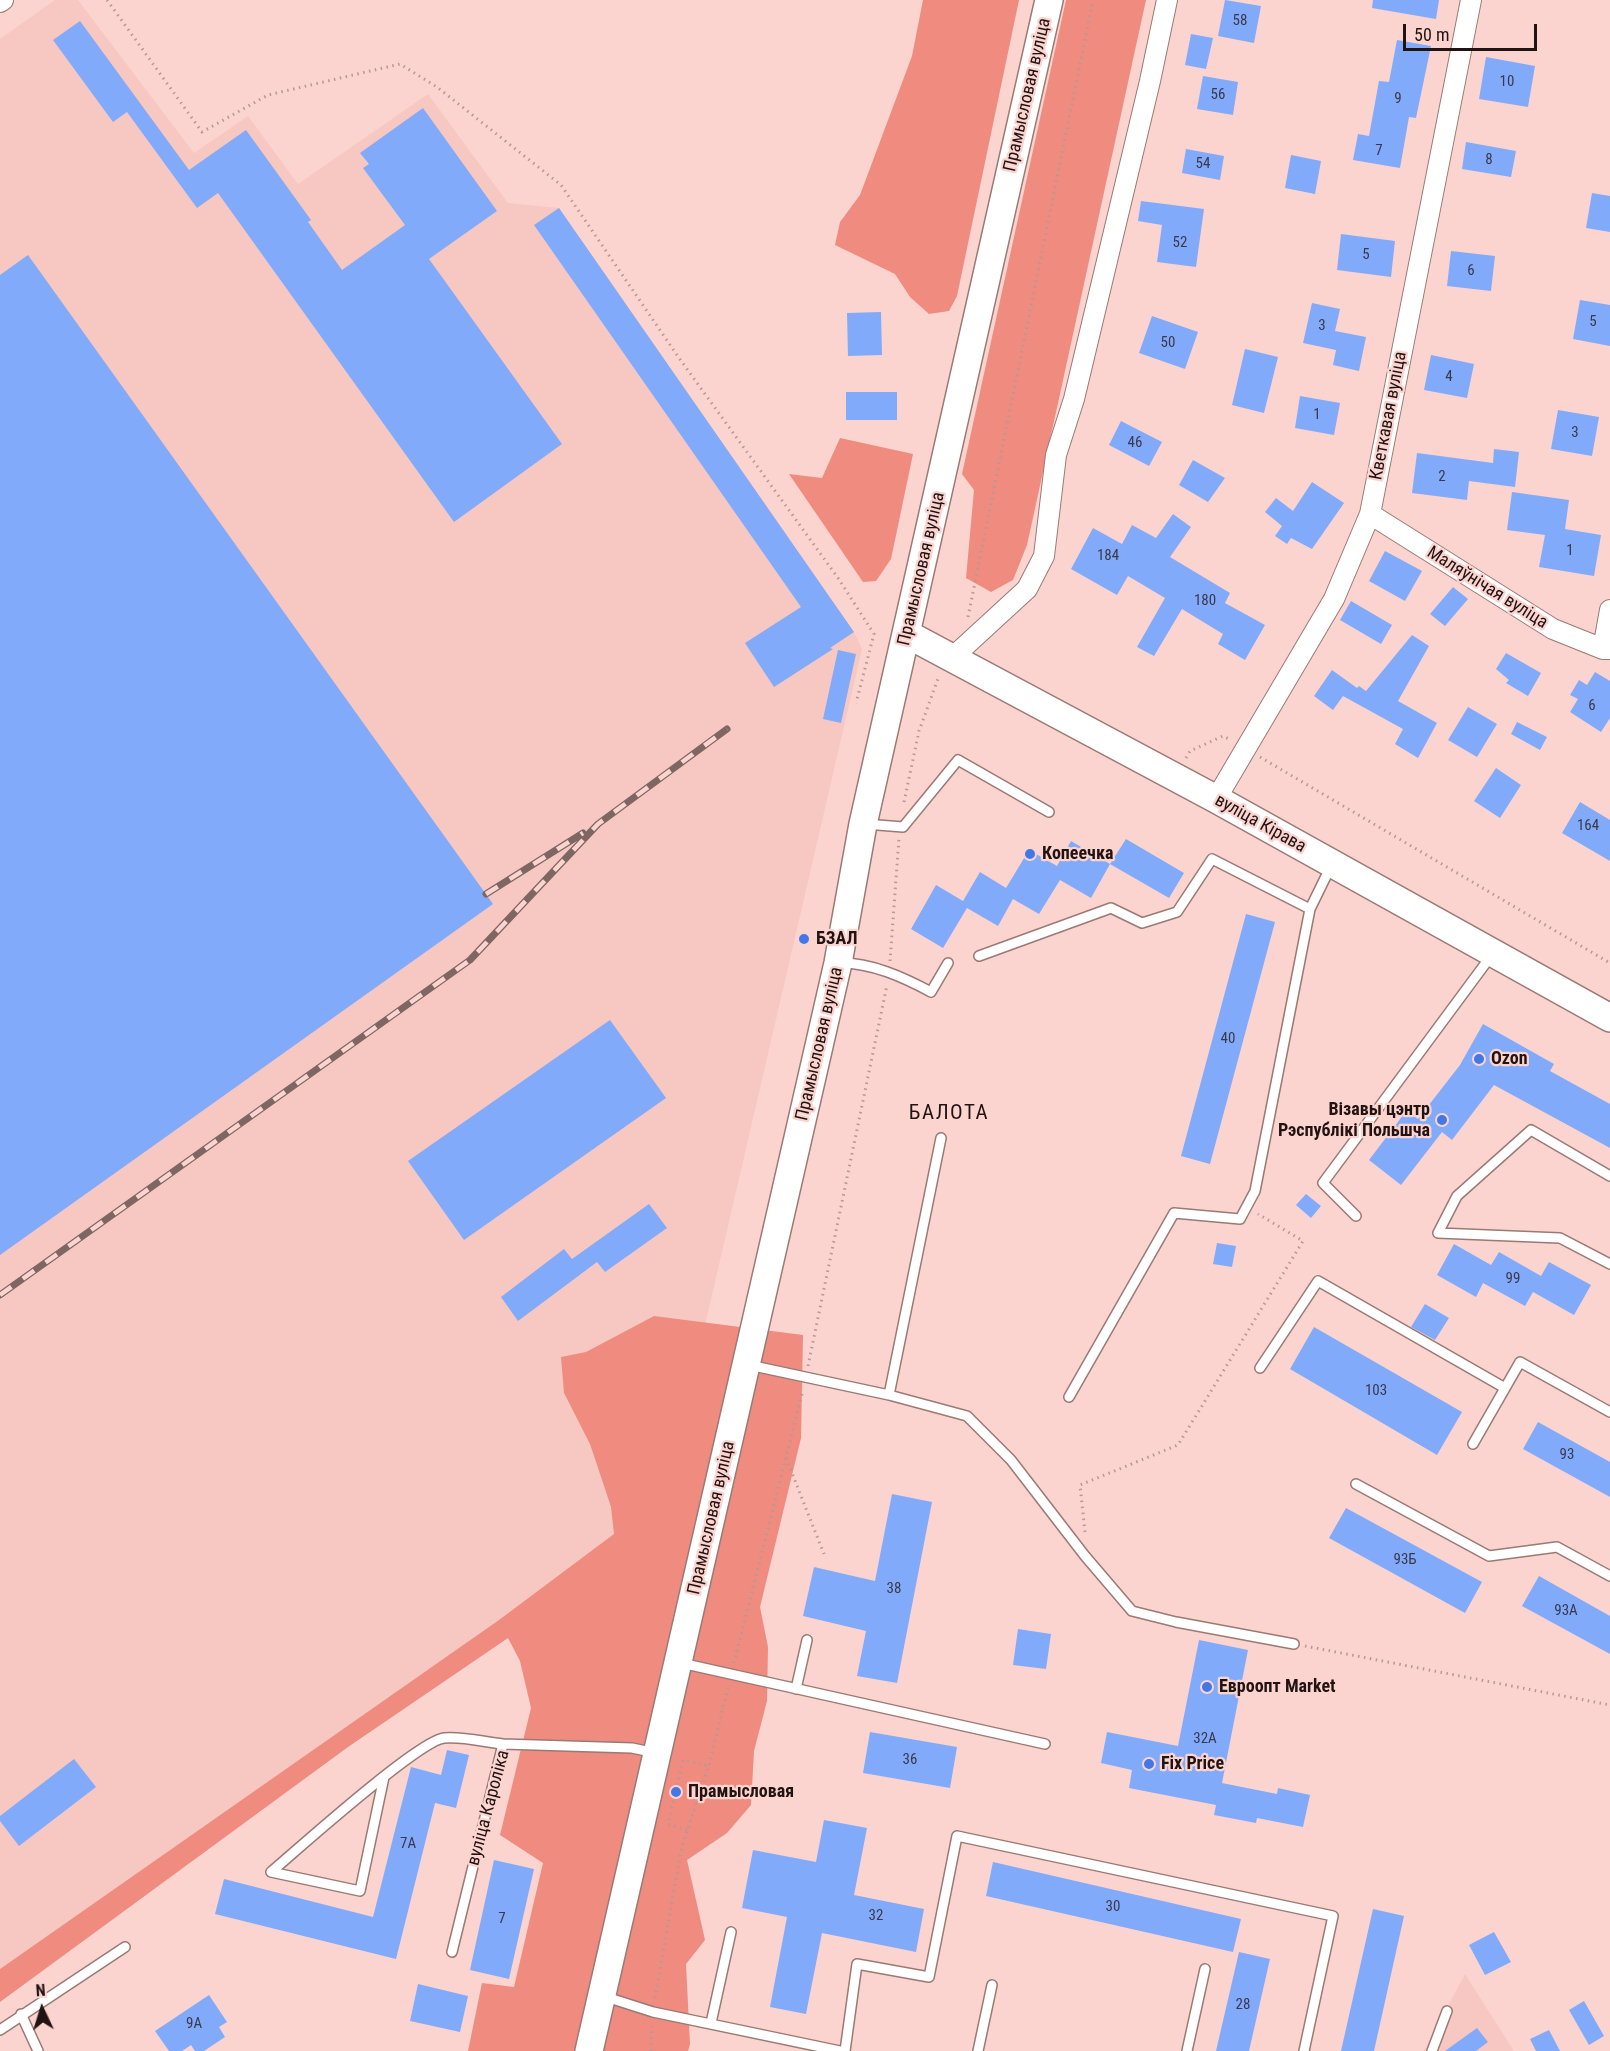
<!DOCTYPE html>
<html>
<head>
<meta charset="utf-8">
<style>
	body { margin:0 }
	#map { position:relative; width:1610px; height:2051px; overflow:hidden; background:#fbd4cf; font-family:"Roboto Condensed",sans-serif }
	canvas { display:block }
	.north { position:absolute; left:12px; top:1979px; width:60px; height:60px; -webkit-text-stroke:4px #fbd4cf; paint-order:stroke; rotate:356deg; font-size:16px; font-weight:700; line-height:24px; text-align:center; color:#211312 }
	.north::after { content:''; display:block; margin:auto; width:21px; height:27px; background:#211312; clip-path:polygon(50% 0,100% 100%,50% 72%,0 100%) }
	.scale { position:absolute; left:1403px; top:24px; width:134px; height:27px; box-sizing:border-box; border:3px solid #211312; border-top:0; padding-left:8px; font-size:18px; line-height:21px; white-space:nowrap; color:#211312; -webkit-text-stroke:4px #fbd4cf; paint-order:stroke }
</style>
</head>
<body>
<div id="map">
<canvas width="1610" height="2051"></canvas>
<div class="north">N</div>
<div class="scale">50 m</div>
</div>
<script>
const context = document.querySelector('canvas').getContext('2d');
context.lineJoin = 'round';
function fillPath(path, color) { context.fillStyle = color; context.fill(path, 'evenodd'); }
function trace(path, color, width, dash) { context.strokeStyle = color; context.lineWidth = width; context.lineCap = dash ? 'butt' : 'round'; context.setLineDash(dash || []); context.stroke(path); }
function drawText(font, color, halo, rows, align = 'center') {
  context.font = font + ' "Roboto Condensed",sans-serif'; context.lineWidth = 4.5; context.setLineDash([]); context.textBaseline = 'middle'; context.strokeStyle = halo; context.fillStyle = color; for (const [text, x, y, turn = 0] of rows) {
    context.save(); context.translate(x, y); context.rotate((+turn || 0) * Math.PI / 180); context.textAlign = isNaN(turn) ? turn : align; if (halo) context.strokeText(text, 0, 0); context.fillText(text, 0, 0); context.restore();
  }
}
fillPath(new Path2D(`
	M 55,0 L 78,0 L 194,153 L 248,116 L 298,184 L 428,94 L 508,203 L 559,208 L 854,632 L 862,649 L 663,1506 L 0,1969 L 0,39 Z
	M 1465,1974 L 1514,2051 L 1424,2051 Z`), '#f7c8c1');
fillPath(new Path2D(`
	M 923,0 L 1019,0 L 957,296 L 949,311 L 929,314 L 910,297 L 895,274 L 835,245 L 840,222 L 860,195 L 912,56 Z
	M 1066,0 L 1146,0 L 1027,545 L 1013,580 L 991,592 L 966,578 L 974,490 L 962,474 Z
	M 840,438 L 913,454 L 891,559 L 876,581 L 863,582 L 789,474 L 822,478 Z
	M 654,1316 L 803,1335 L 801,1438 L 760,1607 L 768,1647 L 767,1701 L 754,1751 L 751,1805 L 727,1833 L 687,1860 L 705,1940 L 686,1964 L 690,2044 L 688,2051 L 468,2051 L 482,1983 L 514,1987 L 543,1863 L 500,1835 L 531,1708 L 520,1661 L 508,1638 L 348,1747 L 0,2002 L 0,1969 L 499,1620 L 614,1534 L 611,1507 L 590,1444 L 564,1393 L 561,1357 L 586,1352 Z`), '#ef8b7f');
fillPath(new Path2D(`
	M 1225,0 L 1261,6 L 1254,43 L 1218,36 Z
	M 1373,0 L 1439,0 L 1436,19 L 1372,8 Z
	M 80,21 L 189,170 L 246,130 L 311,220 L 308,222 L 342,270 L 405,225 L 363,168 L 369,164 L 360,153 L 423,108 L 497,211 L 429,259 L 562,444 L 454,522 L 218,193 L 197,208 L 127,112 L 113,122 L 53,40 Z
	M 1191,34 L 1213,38 L 1206,69 L 1185,65 Z
	M 1397,40 L 1431,46 L 1416,118 L 1409,117 L 1400,168 L 1353,160 L 1358,134 L 1369,136 L 1379,81 L 1389,82 Z
	M 1486,57 L 1535,66 L 1528,107 L 1479,99 Z
	M 1203,76 L 1238,82 L 1233,115 L 1197,109 Z
	M 1466,142 L 1516,151 L 1511,177 L 1462,169 Z
	M 1186,149 L 1224,156 L 1220,180 L 1182,173 Z
	M 1291,155 L 1321,161 L 1315,194 L 1285,188 Z
	M 1592,193 L 1610,196 L 1610,232 L 1586,228 Z
	M 1141,201 L 1204,209 L 1196,267 L 1157,262 L 1162,225 L 1138,221 Z
	M 559,208 L 854,632 L 830,648 L 833,649 L 774,687 L 745,643 L 801,607 L 534,225 Z
	M 1341,234 L 1395,241 L 1391,277 L 1337,270 Z
	M 1451,251 L 1495,256 L 1491,291 L 1447,286 Z
	M 28,255 L 493,904 L 0,1255 L 0,275 Z
	M 1580,300 L 1610,305 L 1610,346 L 1573,339 Z
	M 1312,303 L 1340,309 L 1335,331 L 1366,337 L 1359,371 L 1333,365 L 1336,350 L 1303,343 Z
	M 881,312 L 882,355 L 848,356 L 847,313 Z
	M 1152,316 L 1198,332 L 1185,369 L 1139,353 Z
	M 1245,349 L 1278,357 L 1264,413 L 1232,405 Z
	M 1431,355 L 1474,364 L 1467,398 L 1424,390 Z
	M 846,392 L 897,392 L 897,420 L 846,420 Z
	M 1300,396 L 1340,403 L 1334,435 L 1295,428 Z
	M 1558,410 L 1599,417 L 1592,456 L 1551,449 Z
	M 1121,421 L 1162,442 L 1149,466 L 1109,445 Z
	M 1494,449 L 1519,452 L 1515,487 L 1469,481 L 1467,500 L 1412,493 L 1417,453 L 1493,463 Z
	M 1193,460 L 1225,478 L 1208,502 L 1179,485 Z
	M 1312,482 L 1344,503 L 1312,549 L 1291,538 L 1287,544 L 1275,536 L 1282,526 L 1265,512 L 1276,498 L 1293,511 Z
	M 1512,492 L 1569,500 L 1565,529 L 1601,535 L 1594,576 L 1539,567 L 1545,535 L 1507,530 Z
	M 1173,514 L 1191,527 L 1170,557 L 1230,593 L 1225,603 L 1265,625 L 1245,660 L 1218,644 L 1223,634 L 1182,609 L 1154,656 L 1137,647 L 1165,598 L 1128,576 L 1117,595 L 1071,569 L 1093,528 L 1122,544 L 1132,525 L 1156,538 Z
	M 1385,551 L 1422,571 L 1405,601 L 1369,581 Z
	M 1453,587 L 1468,599 L 1445,626 L 1430,614 Z
	M 1351,601 L 1392,625 L 1381,644 L 1340,620 Z
	M 1412,635 L 1429,646 L 1398,701 L 1437,723 L 1418,758 L 1395,744 L 1403,729 L 1343,696 L 1333,710 L 1314,696 L 1332,670 L 1357,688 L 1359,686 L 1366,691 Z
	M 838,650 L 856,654 L 841,723 L 823,719 Z
	M 1506,653 L 1541,673 L 1528,696 L 1506,683 L 1509,680 L 1496,669 Z
	M 1595,672 L 1610,681 L 1610,718 L 1601,732 L 1570,712 L 1578,699 L 1570,695 L 1579,680 L 1587,685 Z
	M 1468,707 L 1497,724 L 1477,757 L 1448,740 Z
	M 1517,722 L 1547,737 L 1540,750 L 1511,734 Z
	M 1496,768 L 1521,785 L 1500,818 L 1474,801 Z
	M 1580,802 L 1610,820 L 1610,861 L 1562,833 Z
	M 1126,839 L 1184,873 L 1169,898 L 1110,864 Z
	M 1071,841 L 1110,864 L 1091,898 L 1060,880 L 1039,914 L 1013,899 L 998,926 L 967,908 L 943,948 L 911,929 L 936,885 L 963,901 L 980,872 L 1006,888 L 1029,850 L 1057,866 Z
	M 1246,914 L 1275,922 L 1210,1164 L 1181,1156 Z
	M 610,1020 L 666,1098 L 464,1240 L 408,1161 Z
	M 1483,1024 L 1554,1064 L 1550,1071 L 1610,1104 L 1610,1148 L 1494,1085 L 1452,1140 L 1442,1132 L 1401,1185 L 1369,1160 L 1407,1110 L 1418,1119 L 1460,1065 Z
	M 1306,1194 L 1321,1206 L 1311,1218 L 1296,1205 Z
	M 649,1204 L 667,1228 L 605,1272 L 597,1262 L 518,1321 L 501,1297 L 564,1249 L 572,1259 Z
	M 1217,1243 L 1236,1246 L 1232,1267 L 1213,1264 Z
	M 1454,1244 L 1491,1265 L 1499,1252 L 1541,1276 L 1549,1262 L 1591,1285 L 1574,1315 L 1533,1292 L 1525,1306 L 1483,1283 L 1476,1297 L 1437,1275 Z
	M 1425,1304 L 1449,1318 L 1435,1340 L 1411,1327 Z
	M 1314,1327 L 1462,1412 L 1437,1455 L 1290,1369 Z
	M 1538,1422 L 1610,1462 L 1610,1497 L 1523,1449 Z
	M 892,1494 L 932,1502 L 897,1683 L 857,1676 L 866,1631 L 803,1616 L 814,1567 L 875,1581 Z
	M 1346,1508 L 1482,1582 L 1465,1613 L 1329,1538 Z
	M 1539,1576 L 1610,1616 L 1610,1654 L 1522,1606 Z
	M 1018,1629 L 1051,1634 L 1046,1669 L 1013,1665 Z
	M 1199,1640 L 1248,1650 L 1222,1783 L 1277,1794 L 1278,1788 L 1310,1795 L 1303,1827 L 1257,1818 L 1256,1823 L 1214,1815 L 1216,1805 L 1129,1788 L 1132,1770 L 1101,1763 L 1107,1732 L 1178,1746 Z
	M 870,1732 L 957,1747 L 950,1788 L 863,1773 Z
	M 447,1750 L 469,1755 L 456,1808 L 435,1803 L 396,1959 L 215,1914 L 224,1879 L 373,1917 L 411,1767 L 441,1775 Z
	M 74,1759 L 96,1787 L 19,1846 L 0,1821 L 0,1816 Z
	M 824,1820 L 867,1828 L 854,1895 L 924,1909 L 916,1952 L 822,1933 L 806,2014 L 770,2007 L 787,1917 L 742,1908 L 753,1850 L 816,1862 Z
	M 494,1860 L 534,1869 L 509,1979 L 470,1970 Z
	M 993,1862 L 1241,1919 L 1233,1952 L 986,1896 Z
	M 1373,1909 L 1404,1916 L 1374,2051 L 1341,2051 Z
	M 1494,1932 L 1511,1962 L 1485,1975 L 1469,1945 Z
	M 1239,1952 L 1270,1959 L 1249,2051 L 1216,2051 Z
	M 418,1984 L 468,1996 L 460,2032 L 410,2021 Z
	M 209,1995 L 227,2022 L 219,2027 L 225,2037 L 204,2051 L 195,2051 L 191,2045 L 182,2051 L 169,2051 L 155,2031 Z
	M 1584,2001 L 1604,2036 L 1589,2045 L 1569,2010 Z
	M 1477,2028 L 1488,2042 L 1476,2051 L 1445,2051 Z
	M 1549,2030 L 1560,2051 L 1536,2051 L 1530,2039 Z`), '#82aafa');
const service = new Path2D(`
	M 865,824 L 903,827 L 958,760 L 1049,812
	M 979,956 L 1111,908 L 1142,923 L 1177,912 L 1212,859 L 1310,909
	M 841,963 C 872,963 903,977 931,992 L 948,963
	M 1610,1176 L 1531,1130 L 1457,1196 L 1438,1233 L 1560,1238 L 1610,1264
	M 1356,1216 L 1323,1183 L 1491,956
	M 749,1365 L 889,1395 L 967,1416 L 1011,1460 L 1085,1556 L 1132,1611 L 1176,1622 L 1294,1644
	M 1260,1368 L 1318,1281 L 1505,1388
	M 889,1395 L 941,1138
	M 1069,1397 L 1174,1213 L 1240,1219 L 1255,1191 L 1310,909 L 1331,866
	M 1473,1444 L 1520,1362 L 1610,1412
	M 1356,1484 L 1489,1556 L 1557,1547 L 1610,1576
	M 681,1663 L 1045,1744
	M 796,1689 L 807,1640
	M 384,1777 L 360,1891 L 271,1872 C 298,1849 418,1741 444,1738 C 462,1736 484,1742 503,1744
	M 452,1952 L 503,1744 L 632,1748 L 656,1753
	M 603,1996 L 653,2012 L 840,2051
	M 21,2014 L 38,2051
	M 711,2023 L 731,1932
	M 0,2030 L 125,1947
	M 845,2051 L 857,1964 L 929,1977 L 957,1836 L 1333,1916 L 1304,2051
	M 978,2051 L 992,1985
	M 1187,2051 L 1205,1969
	M 1432,2051 L 1447,2011`);
const minor = new Path2D(`
	M 0,2 L 3,0
	M 1370,514 L 1553,629 L 1603,649 L 1610,649
	M 1603,649 L 1610,610
	M 953,657 L 1027,589 L 1044,556 L 1056,455 L 1074,399 L 1150,81 L 1167,0
	M 1216,799 L 1334,599 L 1370,514 L 1471,0`);
const secondary = new Path2D(`
	M 907,634 L 1216,799 L 1610,1018
	M 589,2051 L 838,963 L 863,824 L 1049,0`);
trace(service, '#9b7974', 12);
trace(minor, '#9b7974', 22);
trace(secondary, '#9b7974', 30);
trace(new Path2D(`
	M 107,0 L 202,132 L 268,95 L 400,64 L 437,87 L 561,185 L 679,358 L 838,578 L 874,634 L 856,703
	M 968,617 L 1093,0
	M 1260,757 L 1610,963
	M 1186,758 L 1190,751 L 1223,736 L 1231,740
	M 904,802 L 919,731 L 939,676
	M 890,961 L 899,838
	M 808,1366 L 887,985
	M 786,1458 L 824,1554
	M 1085,1532 L 1080,1485 L 1178,1445 L 1303,1241 L 1258,1214
	M 1305,1646 L 1610,1705
	M 734,1663 L 803,1390
	M 687,1830 L 668,1824 L 683,1760 L 709,1766
	M 655,1998 L 682,1846 L 709,1766 L 728,1687
	M 651,2051 L 652,2026`), '#b79894', 3, [1.5, 4.5]);
trace(service, '#fff', 9);
trace(minor, '#fff', 20);
trace(secondary, '#fff', 27);
const rail = new Path2D(`
	M 486,894 L 583,833
	M 0,1295 L 470,960 L 598,824 L 727,729`);
trace(rail, '#7e6663', 7);
trace(rail, '#fbd4cf', 4.5, [14]);
for (const [x, y, r, color] of [
	[1030,854,6,"#4277e8"],
	[804,939,6,"#4277e8"],
	[1479,1059,6,"#4277e8"],
	[1442,1120,6,"#4277e8"],
	[1207,1687,6,"#4277e8"],
	[1149,1764,6,"#4277e8"],
	[676,1792,6,"#4277e8"]
]) { const dot = new Path2D(); dot.arc(x, y, r, 0, 2 * Math.PI); context.fillStyle = color; context.fill(dot); trace(dot, '#fbd4cf', 2); }
drawText('15px', '#39394c', null, [
	["58",1240,21],
	["10",1507,82],
	["56",1218,95],
	["9",1398,99],
	["7",1379,151],
	["8",1489,160],
	["54",1203,164],
	["52",1180,243],
	["5",1366,255],
	["6",1471,271],
	["5",1593,322],
	["3",1322,326],
	["50",1168,343],
	["4",1449,377],
	["1",1317,415],
	["3",1575,433],
	["46",1135,443],
	["2",1442,477],
	["1",1570,551],
	["184",1108,556],
	["180",1205,601],
	["6",1592,706],
	["164",1588,826],
	["40",1228,1039],
	["99",1513,1279],
	["103",1376,1391],
	["93",1567,1455],
	["93Б",1405,1560],
	["38",894,1589],
	["93А",1566,1611],
	["32А",1205,1739],
	["36",910,1760],
	["7А",408,1844],
	["30",1113,1907],
	["32",876,1916],
	["7",502,1919],
	["28",1243,2005],
	["9А",194,2024]
]);
drawText('18px', '#211312', '#fbd4cf', [
	["Прамысловая вуліца",1028,95,-77],
	["Кветкавая вуліца",1389,416,-79],
	["Прамысловая вуліца",922,569,-77],
	["Маляўнічая вуліца",1487,588,32],
	["вуліца Кірава",1260,824,29],
	["Прамысловая вуліца",820,1044,-77],
	["Прамысловая вуліца",712,1518,-77],
	["вуліца Кароліка",489,1808,-75]
]);
drawText('bold 18px', '#211312', '#fbd4cf', [
	["Копеечка",1042,854],
	["БЗАЛ",816,939],
	["Ozon",1491,1059],
	["Візавы цэнтр",1430,1110,"right"],
	["Рэспублікі Польшча",1430,1131,"right"],
	["Евроопт Market",1219,1687],
	["Fix Price",1161,1764],
	["Прамысловая",688,1792]
], 'left');
context.letterSpacing = '1.5px';
drawText('21px', '#211312', '#fbd4cf', [
	["БАЛОТА",949,1114]
]);
context.letterSpacing = '0px';
</script>
</body>
</html>
